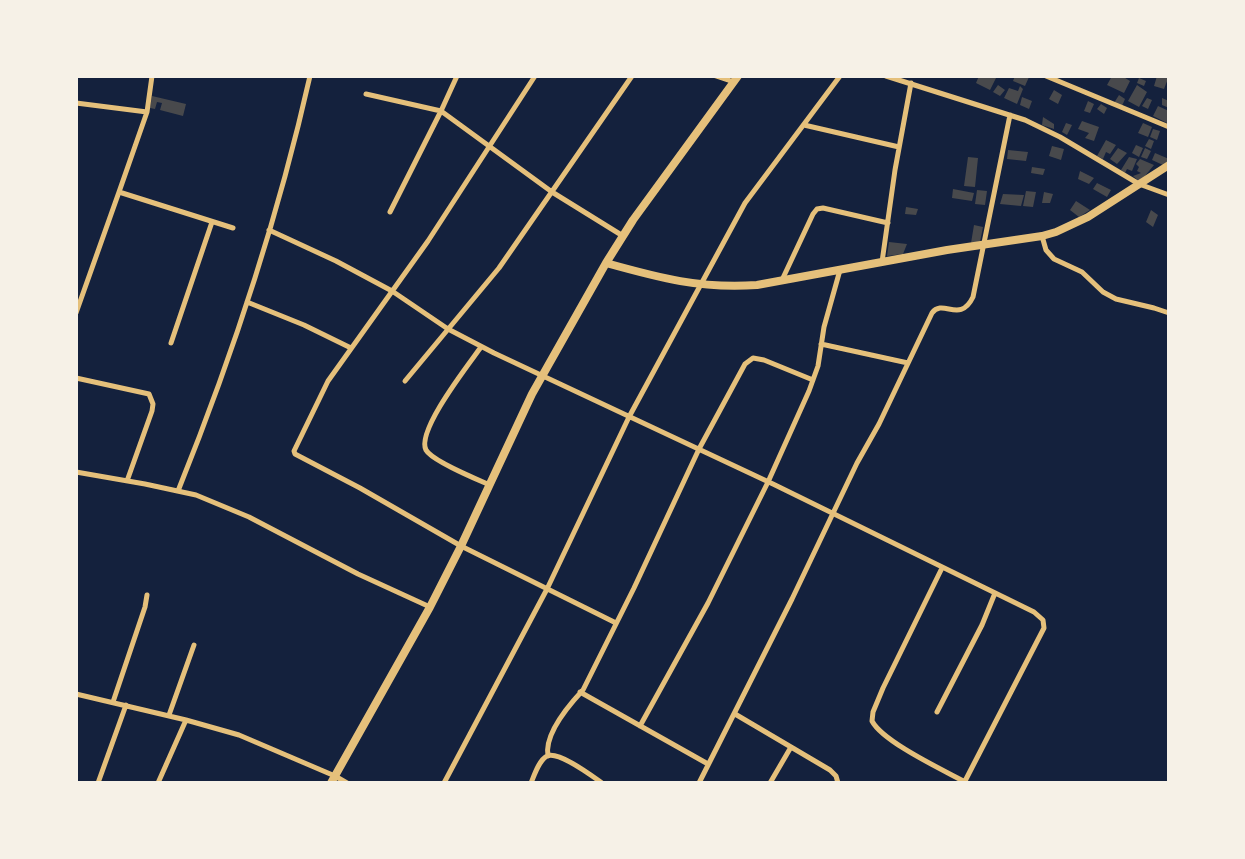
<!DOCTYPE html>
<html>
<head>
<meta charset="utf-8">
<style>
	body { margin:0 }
	#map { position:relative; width:1245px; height:859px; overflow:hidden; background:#14213d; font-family:"Archivo Narrow",sans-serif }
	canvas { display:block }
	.frame { position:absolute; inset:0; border:78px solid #f6f1e7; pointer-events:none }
</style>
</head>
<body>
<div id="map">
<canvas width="1245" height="859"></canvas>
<div class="frame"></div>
</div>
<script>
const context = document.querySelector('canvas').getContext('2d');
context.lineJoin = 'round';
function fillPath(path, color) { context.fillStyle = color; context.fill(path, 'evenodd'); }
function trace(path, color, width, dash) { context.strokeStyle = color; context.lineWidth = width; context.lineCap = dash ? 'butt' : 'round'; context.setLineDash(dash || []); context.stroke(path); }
fillPath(new Path2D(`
	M 979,76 L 997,76 L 990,90 L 976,83 Z
	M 1015,76 L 1029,77 L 1025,86 L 1013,81 Z
	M 1112,76 L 1122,76 L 1130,81 L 1124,93 L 1107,85 Z
	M 1157,76 L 1169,76 L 1164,89 L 1154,86 Z
	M 1139,78 L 1146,81 L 1144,86 L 1137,83 Z
	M 998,85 L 1005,90 L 1000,96 L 993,92 Z
	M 1137,85 L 1147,92 L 1139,107 L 1128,101 Z
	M 1020,86 L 1023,89 L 1017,104 L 1004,98 L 1009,88 L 1018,91 Z
	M 1054,90 L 1062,95 L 1058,104 L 1049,99 Z
	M 1119,95 L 1125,99 L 1122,106 L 1114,103 Z
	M 152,96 L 186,104 L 183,116 L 160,110 L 162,103 L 157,102 L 155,109 L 150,108 Z
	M 1022,97 L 1032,101 L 1029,109 L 1020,105 Z
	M 1147,98 L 1152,100 L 1148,109 L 1142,106 Z
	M 1162,98 L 1169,101 L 1169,108 L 1162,105 Z
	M 1088,101 L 1094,104 L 1090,113 L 1084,111 Z
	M 1101,104 L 1107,108 L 1104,114 L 1097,109 Z
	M 1158,106 L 1169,111 L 1169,124 L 1153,116 Z
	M 1043,117 L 1054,124 L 1054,129 L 1042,125 Z
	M 1082,121 L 1099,127 L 1094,141 L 1085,138 L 1089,133 L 1078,129 Z
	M 1066,123 L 1072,125 L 1067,135 L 1062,132 Z
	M 1143,123 L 1152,127 L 1148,137 L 1138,133 Z
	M 1153,129 L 1160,131 L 1157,140 L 1150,137 Z
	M 1149,139 L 1154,141 L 1151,149 L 1145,146 Z
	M 1106,140 L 1116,145 L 1110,154 L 1106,152 L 1103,159 L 1097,156 Z
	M 1136,145 L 1143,148 L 1139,157 L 1132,153 Z
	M 1052,146 L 1064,149 L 1061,160 L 1049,156 Z
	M 1118,148 L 1127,153 L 1117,164 L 1110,159 Z
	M 1145,148 L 1151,151 L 1147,159 L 1141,157 Z
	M 1008,150 L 1028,152 L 1026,161 L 1007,159 Z
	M 1155,153 L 1169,159 L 1169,161 L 1163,165 L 1152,160 Z
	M 968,157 L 978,158 L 975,187 L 964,186 Z
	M 1129,157 L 1137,159 L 1132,171 L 1127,169 L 1125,173 L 1121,170 Z
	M 1140,159 L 1154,165 L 1140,182 L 1133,176 L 1141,173 L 1137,171 L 1139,167 L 1136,164 Z
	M 1032,167 L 1045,169 L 1043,175 L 1031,173 Z
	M 1080,171 L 1094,178 L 1089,184 L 1078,179 Z
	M 1097,183 L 1111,190 L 1107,197 L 1093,189 Z
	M 953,189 L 974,193 L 972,201 L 952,198 Z
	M 977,190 L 987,191 L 985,205 L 975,204 Z
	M 1026,191 L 1036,192 L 1033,207 L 1023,206 Z
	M 1044,192 L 1053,194 L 1050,203 L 1042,203 Z
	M 1003,194 L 1024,195 L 1021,206 L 1000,204 Z
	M 1076,201 L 1090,210 L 1079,217 L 1070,210 Z
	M 906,207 L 918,209 L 916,215 L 905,214 Z
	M 1151,210 L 1158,215 L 1153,227 L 1146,222 Z
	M 974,225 L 983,227 L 980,242 L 971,243 Z
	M 889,242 L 907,244 L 903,254 L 887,256 Z`), '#48494c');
trace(new Path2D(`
	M 152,76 L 147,112 L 119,192 L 233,228
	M 535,76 L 428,241 L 328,381 L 294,451 L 295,454 L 360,488 L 461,546 L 616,623
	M 716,76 L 734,82
	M 886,76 L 1025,120 L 1060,137 L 1139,184 L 1169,195
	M 1046,76 L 1169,127
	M 366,94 L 441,111 L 552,192 L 623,236
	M 76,103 L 147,112
	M 804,125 L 899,147
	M 390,212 L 441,111 L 457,76
	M 269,230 L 336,261 L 392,291 L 448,329 L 494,353 L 773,484 L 1034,612 L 1043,620 L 1044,628 L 964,783
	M 1042,236 L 1046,250 L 1054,259 L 1082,272 L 1103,292 L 1116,299 L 1154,308 L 1169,313
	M 882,262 L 895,170 L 911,83
	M 782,280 L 813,214 L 817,209 L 823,208 L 888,223
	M 247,302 L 304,325 L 351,348
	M 76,313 L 119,192
	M 171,343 L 212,222
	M 821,344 L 908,363
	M 481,347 C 469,364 416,431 426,450 C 432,461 476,479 490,485
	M 76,378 L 149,394 L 153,404 L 152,411 L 127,481
	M 405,381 L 499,268 L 632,76
	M 76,472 L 145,484 L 196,495 L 249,517 L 358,574 L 430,607
	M 178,491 C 232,357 278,218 310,76
	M 942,568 L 883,688 L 873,712 L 872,721 C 883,742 943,770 965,782
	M 580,692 L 708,764
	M 76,694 L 186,720 L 239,735 L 335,776 L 347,783
	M 113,702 L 145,607 L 147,595
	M 937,712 L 982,625 L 995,593
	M 735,714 L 830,770 L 836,776 L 838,783
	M 169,715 L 194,645
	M 640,726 L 708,603 L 768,482 L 809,391 L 818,366 L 824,327 L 840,270
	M 548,756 C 544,734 569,705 583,690 L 634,588 L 699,449 L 745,364 L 753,358 L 764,360 L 813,380
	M 98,783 L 126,705
	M 158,783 L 186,720
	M 444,783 L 547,589 L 629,417 L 745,203 L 840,76
	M 531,783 C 534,776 539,760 547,756 C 559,751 592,776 602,783
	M 699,783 L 792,599 L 857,463 L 879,424 L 932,313 C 943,298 960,324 973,297 L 1010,115
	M 770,783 L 791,747`), '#e5c07b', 5);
trace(new Path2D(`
	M 606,263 C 660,278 700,289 757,285 L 947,250 L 1042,236 L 1056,232 L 1088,217 L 1169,165
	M 331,783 L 430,607 L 461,546 L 532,394 L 606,263 L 633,220 L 738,76`), '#e5c07b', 8);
</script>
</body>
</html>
